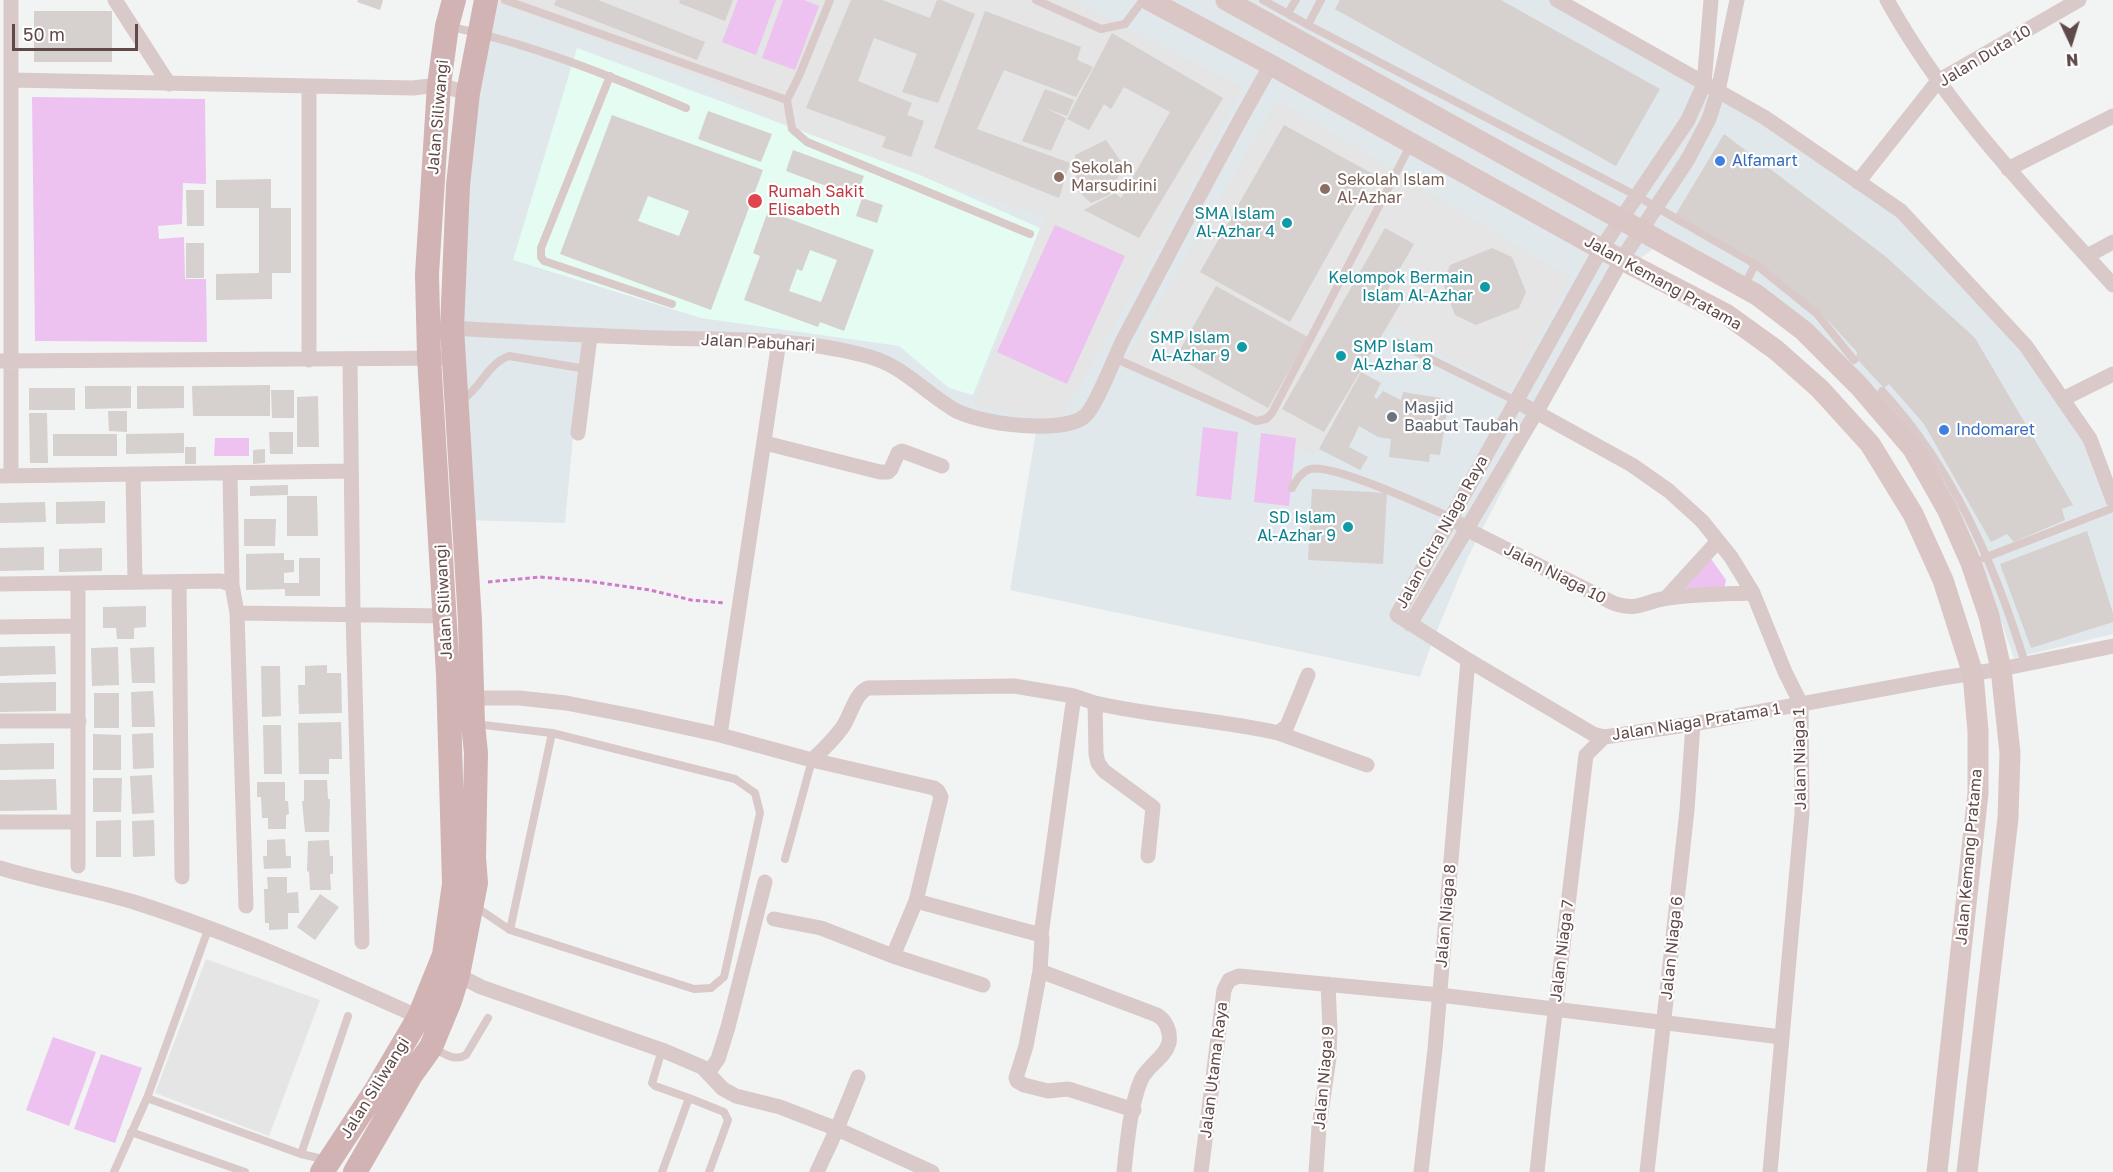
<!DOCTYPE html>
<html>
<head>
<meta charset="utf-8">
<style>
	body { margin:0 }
	#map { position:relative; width:2113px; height:1172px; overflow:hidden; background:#f2f4f3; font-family:"Golos Text",sans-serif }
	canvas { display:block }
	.north { position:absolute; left:2041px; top:12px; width:60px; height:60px; -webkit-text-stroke:4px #fff; paint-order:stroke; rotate:176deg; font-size:16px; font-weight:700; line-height:24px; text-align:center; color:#604a49 }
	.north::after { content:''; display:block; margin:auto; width:21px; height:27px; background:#604a49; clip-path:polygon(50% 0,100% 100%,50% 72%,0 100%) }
	.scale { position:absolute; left:12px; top:24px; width:126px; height:27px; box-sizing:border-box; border:3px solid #604a49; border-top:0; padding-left:8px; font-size:18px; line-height:21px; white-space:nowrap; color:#604a49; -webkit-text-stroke:4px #fff; paint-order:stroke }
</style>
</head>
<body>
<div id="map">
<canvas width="2113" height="1172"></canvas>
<div class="north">N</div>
<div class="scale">50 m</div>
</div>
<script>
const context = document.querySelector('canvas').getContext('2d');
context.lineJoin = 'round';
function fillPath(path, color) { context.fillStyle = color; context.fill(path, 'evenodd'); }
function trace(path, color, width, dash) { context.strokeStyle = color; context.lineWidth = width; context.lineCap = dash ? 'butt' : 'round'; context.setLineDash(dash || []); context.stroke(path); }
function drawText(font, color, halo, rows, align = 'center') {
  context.font = font + ' "Golos Text",sans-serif'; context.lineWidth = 4.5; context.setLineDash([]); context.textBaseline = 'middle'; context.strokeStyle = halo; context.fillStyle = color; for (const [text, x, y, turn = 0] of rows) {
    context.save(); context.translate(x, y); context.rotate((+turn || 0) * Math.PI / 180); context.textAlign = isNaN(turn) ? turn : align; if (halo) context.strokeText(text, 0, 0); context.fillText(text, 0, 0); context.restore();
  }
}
fillPath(new Path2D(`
	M 491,0 L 1550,0 L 1766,116 L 1900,207 L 2029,345 L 2095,448 L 2113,506 L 2113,634 L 2014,658 L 1976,549 L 1848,363 L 1671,236 L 1609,281 L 1467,559 L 1432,642 L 1420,677 L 1010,590 L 1036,431 L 940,410 L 911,369 L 784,344 L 583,330 L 565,523 L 464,520 L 452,328 Z`), '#e0e8eb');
fillPath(new Path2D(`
	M 496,0 L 1072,0 L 1242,87 L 1154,256 L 1058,422 L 973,406 L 1046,217 L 799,137 L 710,81 L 495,2 Z
	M 1278,100 L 1570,278 L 1509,391 L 1391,327 L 1313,455 L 1126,359 Z
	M 206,959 L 320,1000 L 269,1136 L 155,1093 Z`), '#e4e5e4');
fillPath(new Path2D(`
	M 577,48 L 920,175 L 1040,228 L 973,395 L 949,388 L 899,346 L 701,318 L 513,260 Z`), '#e5fcf3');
fillPath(new Path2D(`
	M 738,0 L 776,0 L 756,55 L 722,42 Z
	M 783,0 L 804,0 L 819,6 L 795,70 L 762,58 Z
	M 32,97 L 205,99 L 206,184 L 183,183 L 182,224 L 158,226 L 159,239 L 184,237 L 185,279 L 206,279 L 207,342 L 35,341 Z
	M 1055,225 L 1125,256 L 1067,384 L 997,352 Z
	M 1203,427 L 1238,432 L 1231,500 L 1196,496 Z
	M 1261,433 L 1296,438 L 1289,506 L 1254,502 Z
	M 215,438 L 249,438 L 249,456 L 214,456 Z
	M 1709,556 L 1726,580 L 1724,589 L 1676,592 Z
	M 53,1037 L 96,1052 L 69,1126 L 26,1110 Z
	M 101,1054 L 142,1068 L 115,1143 L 74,1129 Z`), '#edc2f0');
fillPath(new Path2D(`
	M 358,0 L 383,0 L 380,10 L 357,2 Z
	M 556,0 L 598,0 L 705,42 L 697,60 L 554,5 Z
	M 680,0 L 733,0 L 725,21 L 679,3 Z
	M 851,0 L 882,0 L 930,18 L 937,0 L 941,0 L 975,14 L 938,103 L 902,92 L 917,54 L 874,38 L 858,81 L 912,103 L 907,115 L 924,121 L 911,157 L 882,147 L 886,137 L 806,108 Z
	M 1340,0 L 1501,0 L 1660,89 L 1616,166 L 1335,9 Z
	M 34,11 L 112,11 L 112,62 L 34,62 Z
	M 985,11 L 1081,47 L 1077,60 L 1093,67 L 1076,97 L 1004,70 L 977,129 L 1070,163 L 1059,198 L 934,148 Z
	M 1112,33 L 1223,98 L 1139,238 L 1084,210 L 1115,193 L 1121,198 L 1170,112 L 1124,87 L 1111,109 L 1104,104 L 1089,130 L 1067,119 Z
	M 1045,89 L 1074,100 L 1067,116 L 1045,108 L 1066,118 L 1051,151 L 1022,141 Z
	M 708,111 L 772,134 L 761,162 L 698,139 Z
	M 612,115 L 763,170 L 711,310 L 560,254 ZM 648,196 L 689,211 L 679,236 L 638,221 Z
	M 1284,125 L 1373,174 L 1290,322 L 1200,272 Z
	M 1724,134 L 1885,256 L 1975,338 L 2073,505 L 2062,509 L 2065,520 L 2014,542 L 2007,534 L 1991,542 L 1924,424 L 1889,384 L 1884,388 L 1856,358 L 1857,352 L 1822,314 L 1751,257 L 1676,214 Z
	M 1106,140 L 1124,166 L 1109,195 L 1091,203 L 1076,189 L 1075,155 Z
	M 793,150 L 864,176 L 856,197 L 786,171 Z
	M 271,179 L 271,208 L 291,208 L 291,273 L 272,273 L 272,299 L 216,300 L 216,274 L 259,273 L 259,208 L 216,208 L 216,180 Z
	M 186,190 L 204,190 L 204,226 L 187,226 Z
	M 862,198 L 883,205 L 877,223 L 856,216 Z
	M 768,211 L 874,250 L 844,331 L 820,322 L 818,327 L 744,300 L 760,256 L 753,253 ZM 810,250 L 837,260 L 821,302 L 789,291 L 797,269 L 802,271 Z
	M 1385,228 L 1414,244 L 1386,293 L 1401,303 L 1324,432 L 1282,409 Z
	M 186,243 L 204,243 L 204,278 L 186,278 Z
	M 1492,248 L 1512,257 L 1526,292 L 1519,308 L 1476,325 L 1455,315 L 1443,283 L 1450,265 Z
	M 1216,286 L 1308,337 L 1268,408 L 1176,357 Z
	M 1361,372 L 1381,383 L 1374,397 L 1377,399 L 1383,391 L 1401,400 L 1403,392 L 1441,398 L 1439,406 L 1448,407 L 1440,455 L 1430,454 L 1429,462 L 1389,457 L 1391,439 L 1378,437 L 1359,426 L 1349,447 L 1368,457 L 1360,470 L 1319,449 Z
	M 270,385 L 270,416 L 193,416 L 192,386 Z
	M 85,386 L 131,386 L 131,408 L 85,409 Z
	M 137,386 L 184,386 L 184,408 L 137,409 Z
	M 29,388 L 75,388 L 75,410 L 29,410 Z
	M 271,390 L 294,390 L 294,418 L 272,418 Z
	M 318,396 L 319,447 L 297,447 L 297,397 Z
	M 108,411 L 127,411 L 127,432 L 109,431 Z
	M 29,413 L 47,413 L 48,463 L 30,463 Z
	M 269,432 L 293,432 L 293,454 L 270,454 Z
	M 184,433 L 184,453 L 126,454 L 126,434 Z
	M 53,434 L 117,434 L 117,456 L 53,456 Z
	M 185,447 L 196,447 L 196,464 L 185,464 Z
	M 265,449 L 265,463 L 253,464 L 253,450 Z
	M 288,485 L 288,495 L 250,496 L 250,486 Z
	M 1312,489 L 1387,493 L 1383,564 L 1308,560 Z
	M 287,496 L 317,496 L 318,536 L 287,536 Z
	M 105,501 L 105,523 L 56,524 L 56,502 Z
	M 45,502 L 46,522 L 0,523 L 0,503 Z
	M 244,519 L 276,519 L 275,546 L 244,546 Z
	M 2087,531 L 2113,613 L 2113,622 L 2031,648 L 2000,564 Z
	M 44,547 L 44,570 L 0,571 L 0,548 Z
	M 102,548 L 102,571 L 59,572 L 59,549 Z
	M 284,553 L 284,560 L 294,560 L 294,572 L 284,573 L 284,583 L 299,583 L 299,558 L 320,558 L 320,596 L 285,596 L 285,589 L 246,590 L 246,554 Z
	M 146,606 L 146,627 L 134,628 L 134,639 L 117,639 L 116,628 L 103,628 L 103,607 Z
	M 55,646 L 56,674 L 0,676 L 0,647 Z
	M 118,647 L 119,685 L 92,686 L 91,648 Z
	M 154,647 L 155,683 L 132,683 L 130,648 Z
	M 327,665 L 327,673 L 341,673 L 342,713 L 299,714 L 298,685 L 305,685 L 305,666 Z
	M 261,666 L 280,666 L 281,716 L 262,717 Z
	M 56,682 L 56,711 L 0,712 L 0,683 Z
	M 153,691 L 155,727 L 132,727 L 131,692 Z
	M 94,693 L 119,693 L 119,728 L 94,728 Z
	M 341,722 L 342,759 L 329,759 L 329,774 L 299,774 L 298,723 Z
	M 263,725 L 281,725 L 282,774 L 264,774 Z
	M 153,733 L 154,768 L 133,769 L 132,734 Z
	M 93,734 L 121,735 L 121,770 L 93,770 Z
	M 54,743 L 54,769 L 0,770 L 0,744 Z
	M 152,775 L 154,813 L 132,814 L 130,776 Z
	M 93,778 L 122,778 L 121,812 L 93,812 Z
	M 56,779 L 57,810 L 0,811 L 0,780 Z
	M 304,780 L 327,780 L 328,799 L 330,799 L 329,832 L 305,832 L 302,801 L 304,801 Z
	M 257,782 L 285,782 L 285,801 L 288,801 L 289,814 L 286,815 L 286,829 L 268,829 L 268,818 L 262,818 L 261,797 L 257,797 Z
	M 121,820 L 121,857 L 96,857 L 96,821 Z
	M 154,820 L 155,856 L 133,857 L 132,821 Z
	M 285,839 L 286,856 L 291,856 L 291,868 L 264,869 L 263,856 L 267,856 L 267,840 Z
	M 329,840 L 330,856 L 333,856 L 333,874 L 330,874 L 331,890 L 310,890 L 309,871 L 307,872 L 308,841 Z
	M 267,877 L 287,877 L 287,893 L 298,892 L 299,913 L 288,913 L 288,929 L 269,930 L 269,923 L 265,923 L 264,889 L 268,889 Z
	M 320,894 L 339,907 L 315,940 L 297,927 Z`), '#d6d0ce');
trace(new Path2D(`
	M 488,582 L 540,577 L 587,581 L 650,590 L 691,600 L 725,603`), '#cf7acb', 3, [4.5, 3]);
trace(new Path2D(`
	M 505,0 L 787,100
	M 830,0 L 799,76 L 787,100 L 792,129 L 807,142 L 1030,234
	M 1036,0 L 1101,29 L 1125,24 L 1143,0
	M 1263,0 L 1308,25 L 1637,196 L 1755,264 L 1817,314 L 1854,360
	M 1288,13 L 1296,0
	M 1308,25 L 1321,0
	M 451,27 C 532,44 610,76 686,108
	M 610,76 L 541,248 L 541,257 L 544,261 L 672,304
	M 1744,287 L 1755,264
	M 1396,342 L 1516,401
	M 1114,358 L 1256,421 L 1266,419 L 1272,413 L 1411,144
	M 1882,391 C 1952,466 1995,565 2025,663
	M 462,400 C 481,388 487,364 509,356 L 586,369
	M 1292,488 C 1296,481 1301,472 1310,469 C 1332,463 1425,506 1450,517
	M 1984,558 L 2113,508
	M 475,724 L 552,733 L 735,779 L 755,793 L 760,813 L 724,977 L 711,988 L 694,989 L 510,930 L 476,907
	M 785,859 L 812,760
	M 510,930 L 552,733
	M 433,1048 C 444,1053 454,1062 466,1055 L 488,1018
	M 147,1098 L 301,1154 L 327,1160
	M 689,1098 L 724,1112 L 728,1120 L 709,1172
	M 131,1132 L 245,1172
	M 301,1154 L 348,1016
	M 114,1172 L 147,1098 L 209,927
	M 662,1172 L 689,1098 L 655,1086 L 652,1083 L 662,1050`), '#d9c9c9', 8);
trace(new Path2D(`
	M 11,0 L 11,476
	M 115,0 L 169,84
	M 1557,0 L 1764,117 L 1901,211 L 2026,346 L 2090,439 L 2113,500
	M 1711,0 L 1704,84 L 1688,120 L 1601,249 L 1397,615 L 1468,660 L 1593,734 L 1604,737 L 1693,724 L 1942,678 L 2001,669 L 2113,646
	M 1887,0 C 1946,107 2032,195 2113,285
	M 11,80 L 413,88 L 439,85 L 468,93
	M 309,86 L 309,360
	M 2008,169 L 2113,116
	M 1858,182 L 1938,81 L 2079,0
	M 2087,256 L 2113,242
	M 452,328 C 522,332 593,336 663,338 C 730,340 798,338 863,355 C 902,364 920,389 953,409 C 977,424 1063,435 1085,416 C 1097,405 1114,358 1123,340 C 1172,249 1219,155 1271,65
	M 350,360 L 353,614 L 362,942
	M 0,361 L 454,358
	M 2063,399 L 2113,374
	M 1516,401 L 1632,465 L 1669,491 L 1702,521 L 1731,557 L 1753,593 L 1785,672 L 1801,704 L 1802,813 L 1770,1172
	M 578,433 L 590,336
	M 765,443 L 880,472 L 888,472 L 891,469 L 898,453 L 902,451 L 942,466
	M 230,473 L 232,585
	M 133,474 L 135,582
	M 0,476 L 351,471
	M 1460,524 L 1468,530 L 1613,603 C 1639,612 1644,601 1668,598 C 1696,594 1725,594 1753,593
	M 179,582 L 182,877
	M 0,584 L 221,581 L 232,585 L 237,613 L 246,906
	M 1666,598 L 1718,541
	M 237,613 L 444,616
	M 1410,624 L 1537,411 L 1622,259 L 1688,159 L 1709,119 L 1718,91 L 1737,0
	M 0,627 L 78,626
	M 472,698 L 519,698 L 566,703 L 633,716 L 720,735 L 812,760 L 934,788 L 938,791 L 941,797 L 916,901 L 1041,935 L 1042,938 L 1040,971 L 1026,1046 L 1016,1078 L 1017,1081 L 1024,1085 L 1048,1091 L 1068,1089 L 1134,1110
	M 1095,703 C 1155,717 1218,719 1278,733 L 1287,726 L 1308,675
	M 0,721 L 79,721
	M 1278,733 L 1367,765
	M 720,735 L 779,341
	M 812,760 C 823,750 833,740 842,728 C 851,716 854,694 868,688 L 1014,686 L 1074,696 L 1095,703 L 1096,754 L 1098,763 L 1104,771 L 1153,807 L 1148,856
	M 0,822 L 78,822
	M 78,866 L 78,583
	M 0,868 C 45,882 92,889 137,903 C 234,934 326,975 419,1017
	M 774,919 L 821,928 L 893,956 L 983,985
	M 1041,935 L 1074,696
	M 893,956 L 916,901
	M 1040,971 L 1157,1015 C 1166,1020 1171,1032 1169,1043 C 1165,1058 1147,1066 1141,1080 C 1130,1106 1127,1144 1124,1172
	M 458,975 L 481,987 L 662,1050 L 702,1067 L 723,1089 L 736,1096 L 780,1107 L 837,1129 L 858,1077
	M 708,1073 L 718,1059 L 728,1027 L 765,882
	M 817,1172 L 837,1129 L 932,1172
	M 1201,1172 L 1224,990 L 1229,980 L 1239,976 L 1440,995 L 1781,1037
	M 1316,1172 L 1319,1127 L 1329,1058 L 1330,1029 L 1328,984
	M 1421,1172 L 1435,1049 L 1468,660
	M 1537,1172 L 1545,1096 L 1586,755 L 1604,737
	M 1647,1172 L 1687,810 L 1693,724`), '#d9c9c9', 15);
trace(new Path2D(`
	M 1149,0 L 1271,65 L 1601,249 L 1726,314 L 1776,350 L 1820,389 L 1870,444 L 1913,514 L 1943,580 L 1973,674 L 1978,731 L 1978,793 L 1937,1172
	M 1226,0 L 1757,295 L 1804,331 L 1859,386 L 1913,449 L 1947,509 L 1971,563 L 1989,616 L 2001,669 L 2010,753 L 2008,818 L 1967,1172`), '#dac6c5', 21);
trace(new Path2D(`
	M 322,1172 L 376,1090 L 419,1017 L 444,955 L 454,884 L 448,674 L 429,357 L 427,274 L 439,85 L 447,26 L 454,0
	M 355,1172 L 411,1075 L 431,1047 L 450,1001 L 458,975 L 476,883 L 474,858 L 476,753 L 473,724 L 470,621 L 452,328 L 458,185 L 468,93 L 486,0`), '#d0b3b2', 24);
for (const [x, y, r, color] of [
	[1720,161,6,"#3f7fe0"],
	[1059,177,6,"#8d6e63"],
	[1325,189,6,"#8d6e63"],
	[755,201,8,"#e0444e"],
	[1287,223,6,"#0f9aa8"],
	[1485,287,6,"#0f9aa8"],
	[1242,347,6,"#0f9aa8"],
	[1341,356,6,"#0f9aa8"],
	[1392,417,6,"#6b7280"],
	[1944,430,6,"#3f7fe0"],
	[1348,527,6,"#0f9aa8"]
]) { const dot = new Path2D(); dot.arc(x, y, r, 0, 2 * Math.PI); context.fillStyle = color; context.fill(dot); trace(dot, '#fff', 2); }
drawText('16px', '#604a49', '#fff', [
	["Jalan Duta 10",1985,56,-31],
	["Jalan Siliwangi",438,117,-85],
	["Jalan Kemang Pratama",1663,283,29],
	["Jalan Pabuhari",758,343,3],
	["Jalan Citra Niaga Raya",1442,532,-61],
	["Jalan Niaga 10",1555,574,27],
	["Jalan Siliwangi",444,602,-93],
	["Jalan Niaga Pratama 1",1696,722,-9],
	["Jalan Niaga 1",1800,759,-91],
	["Jalan Kemang Pratama",1969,857,-85],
	["Jalan Niaga 8",1446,916,-85],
	["Jalan Niaga 6",1672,948,-84],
	["Jalan Niaga 7",1562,951,-83],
	["Jalan Utama Raya",1214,1070,-83],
	["Jalan Niaga 9",1324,1078,-85],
	["Jalan Siliwangi",375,1088,-58]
]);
drawText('16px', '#366cbe', '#fff', [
	["Alfamart",1732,161],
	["Indomaret",1956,430]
], 'left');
drawText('16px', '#785e54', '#fff', [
	["Sekolah",1071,168],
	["Marsudirini",1071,186],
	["Sekolah Islam",1337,180],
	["Al-Azhar",1337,198]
], 'left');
drawText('16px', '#be3a42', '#fff', [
	["Rumah Sakit",768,192],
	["Elisabeth",768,210]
], 'left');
drawText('16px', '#0d838f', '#fff', [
	["SMA Islam",1275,214],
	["Al-Azhar 4",1275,232],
	["Kelompok Bermain",1473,278],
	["Islam Al-Azhar",1473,296],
	["SMP Islam",1230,338],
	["Al-Azhar 9",1230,356],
	["SMP Islam",1353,347,"left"],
	["Al-Azhar 8",1353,365,"left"],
	["SD Islam",1336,518],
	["Al-Azhar 9",1336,536]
], 'right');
drawText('16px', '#5b616d', '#fff', [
	["Masjid",1404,408],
	["Baabut Taubah",1404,426]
], 'left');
</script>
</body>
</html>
